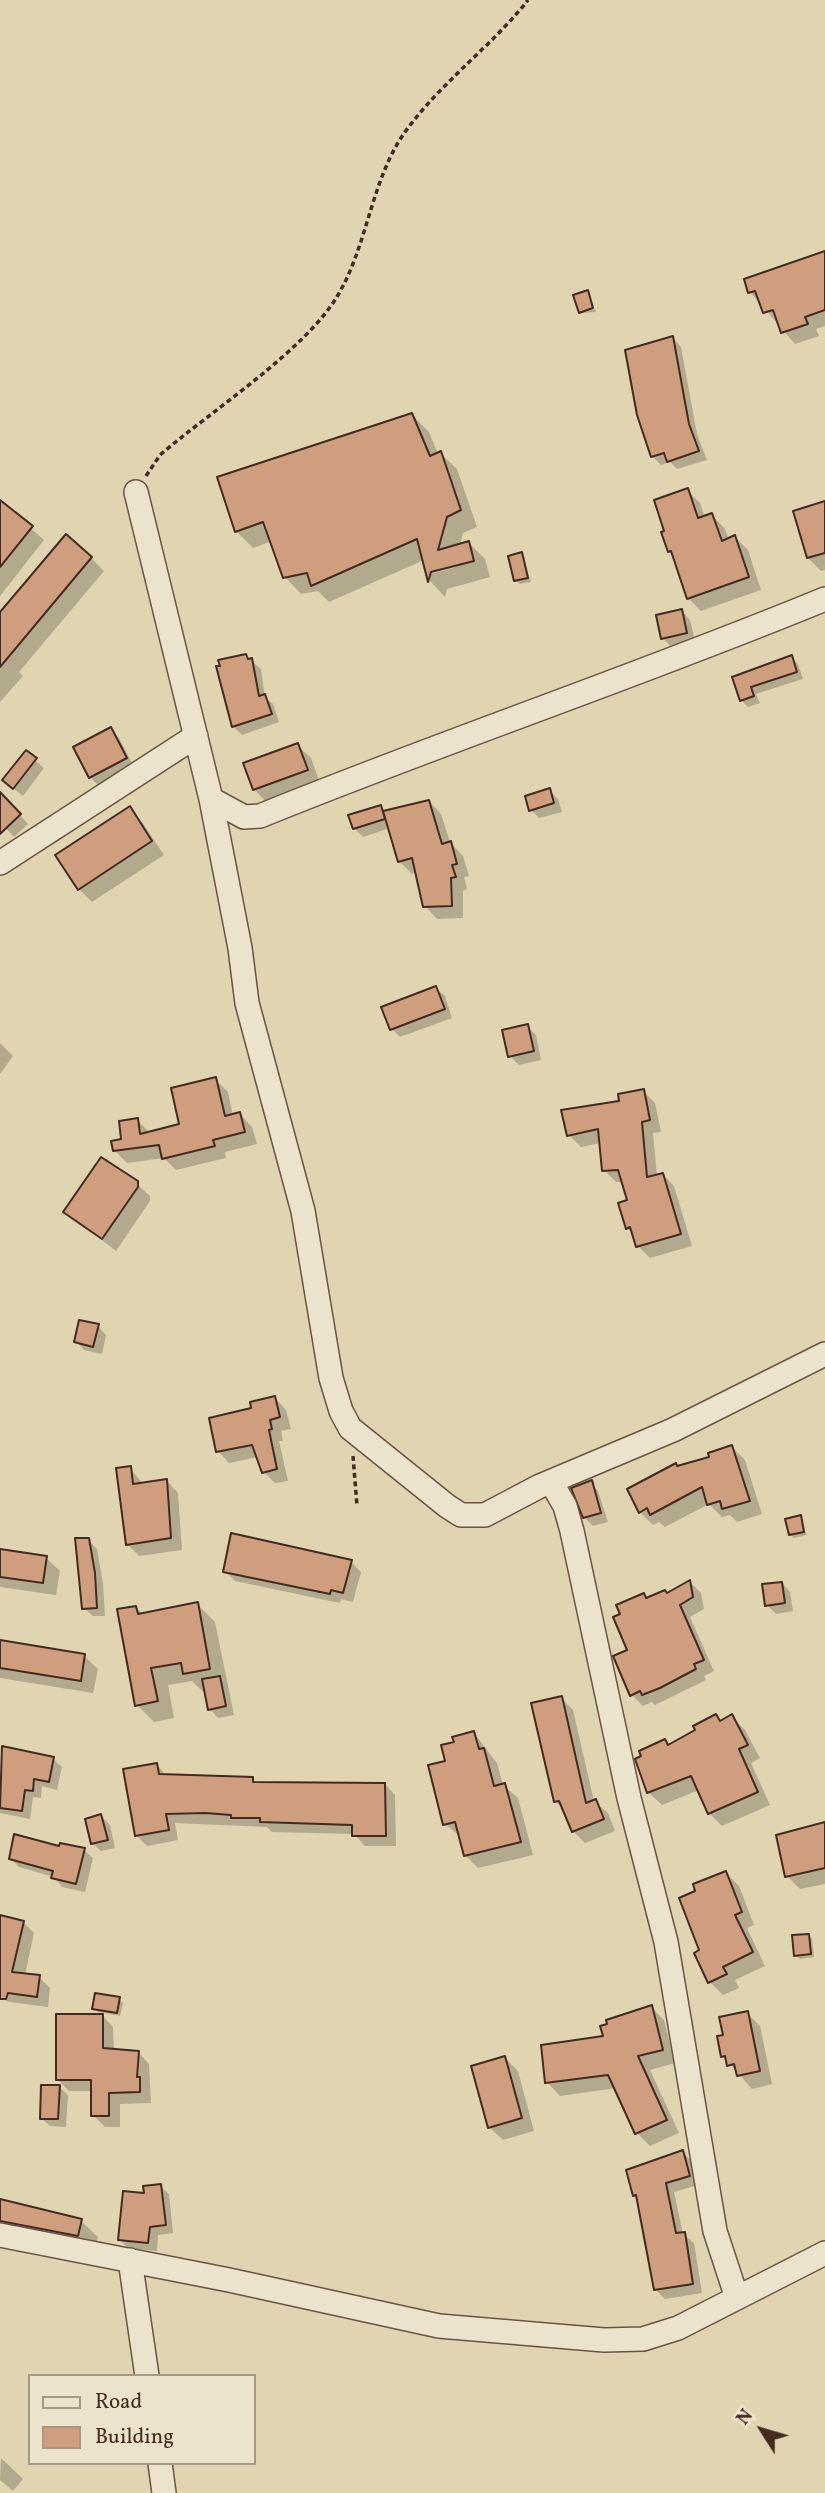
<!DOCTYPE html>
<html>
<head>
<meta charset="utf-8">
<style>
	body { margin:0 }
	#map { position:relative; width:825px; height:2493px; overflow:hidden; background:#e0d4b1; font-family:Vollkorn,serif }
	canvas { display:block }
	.legend { position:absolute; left:28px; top:2374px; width:228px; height:91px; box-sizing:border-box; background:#ebe3cc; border:2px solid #a89987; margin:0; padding:9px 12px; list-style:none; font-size:21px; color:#442a1f }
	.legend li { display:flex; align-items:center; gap:14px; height:35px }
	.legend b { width:35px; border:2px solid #a89987 }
	.north { position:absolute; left:727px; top:2395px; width:70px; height:70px; -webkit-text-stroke:5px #ebe3cc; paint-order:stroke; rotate:307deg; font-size:19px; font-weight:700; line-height:28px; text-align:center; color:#442a1f }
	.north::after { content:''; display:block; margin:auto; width:24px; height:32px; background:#442a1f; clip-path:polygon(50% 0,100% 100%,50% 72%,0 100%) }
</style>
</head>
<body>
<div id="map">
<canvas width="825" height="2493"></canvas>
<ul class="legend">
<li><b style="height:9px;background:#ebe3cc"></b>Road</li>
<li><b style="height:19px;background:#cf9e7e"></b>Building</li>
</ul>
<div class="north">N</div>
</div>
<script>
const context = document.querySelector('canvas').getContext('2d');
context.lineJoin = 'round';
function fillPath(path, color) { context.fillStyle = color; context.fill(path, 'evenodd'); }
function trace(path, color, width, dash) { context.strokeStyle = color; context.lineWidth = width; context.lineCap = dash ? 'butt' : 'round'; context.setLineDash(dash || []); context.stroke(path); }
fillPath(new Path2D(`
	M 825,256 L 825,326 L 816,329 L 819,336 L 795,344 L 750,292 Z
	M 595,309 L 596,312 L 582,313 Z
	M 673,338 L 681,347 L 697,434 L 707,460 L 677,469 L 670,462 L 661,465 L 652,456 Z
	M 412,415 L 429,432 L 438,454 L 440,453 L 457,469 L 477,527 L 463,533 L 460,545 L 469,543 L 485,559 L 490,577 L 447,589 L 445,597 L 430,581 L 424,560 L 329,602 L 318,591 L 301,594 L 285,577 L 272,541 L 253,548 L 236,531 ZM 455,564 L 457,567 L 430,574 L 429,571 Z
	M 687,490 L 700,503 L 705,518 L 712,515 L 725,529 L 729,540 L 735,537 L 748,550 L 761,590 L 701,611 L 688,598 L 675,556 L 669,551 Z
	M 0,502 L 44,540 L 0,596 Z
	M 825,503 L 825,570 L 821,571 L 808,558 Z
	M 522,554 L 531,582 L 520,584 L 516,581 Z
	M 91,558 L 104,571 L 19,672 L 23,676 L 0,702 L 0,615 Z
	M 682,611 L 690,620 L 695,641 L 671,647 L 663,638 Z
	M 246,656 L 261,669 L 265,697 L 273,704 L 279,722 L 242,735 L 233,726 Z
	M 791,657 L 798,664 L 803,679 L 756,694 L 760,703 L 748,707 L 741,700 L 734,678 Z
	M 110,729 L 119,738 L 134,767 L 99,786 L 90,777 Z
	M 297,745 L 311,758 L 320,783 L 267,803 L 254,789 Z
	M 26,752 L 44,768 L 23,796 L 13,788 Z
	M 549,790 L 558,799 L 562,812 L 539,818 L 531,810 Z
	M 6,800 L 28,824 L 14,837 L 0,822 L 0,806 Z
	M 429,801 L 441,814 L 450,842 L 463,856 L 469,876 L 464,877 L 467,889 L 463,891 L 463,918 L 437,919 L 425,906 L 417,872 L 412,874 L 399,861 L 390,828 L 363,837 L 354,828 L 380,807 L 386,812 Z
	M 129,809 L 142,822 L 164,855 L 92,902 L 79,889 Z
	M 436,988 L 445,996 L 452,1018 L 400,1037 L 392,1029 Z
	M 527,1026 L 536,1035 L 541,1060 L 519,1065 L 510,1056 Z
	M 0,1043 L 13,1056 L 0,1074 Z
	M 215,1079 L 228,1092 L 233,1116 L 240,1114 L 252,1127 L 257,1144 L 225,1152 L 226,1158 L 176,1170 L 164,1158 L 127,1163 L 114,1150 L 137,1120 L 150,1133 L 181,1126 Z
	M 643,1091 L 655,1103 L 661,1132 L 653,1133 L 657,1176 L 663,1175 L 674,1186 L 692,1246 L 650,1258 L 638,1246 L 634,1235 L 627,1228 L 629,1202 L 623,1182 L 616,1182 L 604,1170 L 601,1143 L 581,1147 L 569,1135 Z
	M 136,1183 L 150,1196 L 150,1201 L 116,1251 L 66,1212 Z
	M 98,1326 L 106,1335 L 102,1354 L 84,1350 L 76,1341 Z
	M 275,1398 L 286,1410 L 291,1429 L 281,1431 L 283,1441 L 279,1441 L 288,1481 L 275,1483 L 264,1472 L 258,1457 L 229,1463 L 218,1451 L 253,1409 Z
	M 732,1447 L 745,1460 L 762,1514 L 737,1522 L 730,1515 L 722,1517 L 709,1504 L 665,1527 L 659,1522 L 653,1525 L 640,1512 L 678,1468 L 711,1458 Z
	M 130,1468 L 143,1484 L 167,1481 L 178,1493 L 182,1550 L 139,1556 L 127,1544 Z
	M 590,1482 L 598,1491 L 608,1522 L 593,1526 L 584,1517 Z
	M 800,1517 L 807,1535 L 794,1538 L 790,1534 Z
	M 88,1540 L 97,1549 L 103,1583 L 105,1616 L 93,1616 L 84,1608 Z
	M 0,1551 L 46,1558 L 60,1571 L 56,1595 L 0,1587 Z
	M 351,1562 L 361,1572 L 353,1602 L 341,1599 L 340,1603 L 235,1581 L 225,1571 Z
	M 690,1582 L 701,1593 L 704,1609 L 690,1617 L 714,1671 L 704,1676 L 706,1680 L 655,1705 L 652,1702 L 643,1706 L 632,1695 L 629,1651 L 643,1595 L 648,1599 L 668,1595 Z
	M 782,1583 L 790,1592 L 793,1611 L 776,1614 L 767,1605 Z
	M 197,1604 L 215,1622 L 234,1715 L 218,1718 L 210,1709 L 206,1690 L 202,1691 L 192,1681 L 168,1685 L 174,1718 L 154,1722 L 137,1705 L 136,1607 L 143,1615 Z
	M 0,1642 L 84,1656 L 98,1669 L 93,1693 L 0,1678 Z
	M 561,1698 L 573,1710 L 594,1801 L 608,1813 L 615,1831 L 585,1843 L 573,1831 L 565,1810 L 555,1801 Z
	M 716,1716 L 722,1722 L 732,1717 L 745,1730 L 760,1758 L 751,1763 L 770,1805 L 722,1826 L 709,1813 L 699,1790 L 662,1805 L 648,1792 L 664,1741 L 669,1746 L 698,1731 Z
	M 474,1733 L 497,1763 L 503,1785 L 518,1798 L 533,1855 L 478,1868 L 465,1855 L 461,1837 L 445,1824 L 447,1762 Z
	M 3,1748 L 53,1759 L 62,1767 L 57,1790 L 42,1786 L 41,1798 L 33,1797 L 30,1819 L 0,1813 Z
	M 157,1765 L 167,1776 L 252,1779 L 257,1784 L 385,1784 L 395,1795 L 396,1846 L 365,1846 L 354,1834 L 272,1832 L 267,1827 L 175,1823 L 178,1840 L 147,1846 L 136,1835 Z
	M 101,1816 L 110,1825 L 115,1848 L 101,1851 L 92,1843 Z
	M 825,1824 L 825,1884 L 800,1889 L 787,1876 Z
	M 60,1848 L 84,1850 L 93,1858 L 85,1892 L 62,1887 L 54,1877 L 19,1867 L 11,1859 Z
	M 726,1873 L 739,1886 L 754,1925 L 747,1928 L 765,1966 L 735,1980 L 739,1988 L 723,1995 L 710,1982 L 696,1954 L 701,1951 L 697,1892 Z
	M 0,1917 L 23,1922 L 34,1933 L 25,1975 L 39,1977 L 50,1988 L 48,2007 L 9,2002 L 0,1998 Z
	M 808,1935 L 812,1939 L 814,1957 L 800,1959 L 796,1955 Z
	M 119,1999 L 123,2003 L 120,2016 L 98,2012 L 94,2008 Z
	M 651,2007 L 664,2020 L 675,2063 L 650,2070 L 679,2133 L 650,2146 L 637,2133 L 616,2088 L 560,2096 L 547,2082 Z
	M 747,2013 L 760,2026 L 772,2084 L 752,2089 L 723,2056 L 725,2036 Z
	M 102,2015 L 113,2027 L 114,2051 L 138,2052 L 149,2064 L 151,2103 L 120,2104 L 120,2127 L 105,2127 L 93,2115 L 93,2091 L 69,2091 L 58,2080 Z
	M 505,2058 L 518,2071 L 534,2131 L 503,2140 L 489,2127 Z
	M 59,2087 L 68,2095 L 66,2127 L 50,2126 L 41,2118 Z
	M 682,2152 L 692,2161 L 698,2185 L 674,2192 L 683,2234 L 694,2243 L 702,2293 L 665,2299 L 655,2289 L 638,2199 L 635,2195 Z
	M 160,2186 L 169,2194 L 173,2233 L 158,2235 L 157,2251 L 128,2248 L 120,2240 L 146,2195 Z
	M 0,2200 L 81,2221 L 98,2237 L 94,2251 L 0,2230 Z
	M 1,2458 L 23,2479 L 13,2491 L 0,2480 Z`), '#0003');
const building = new Path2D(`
	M 825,251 L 825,310 L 805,317 L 808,324 L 781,333 L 773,310 L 763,313 L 755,291 L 748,293 L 744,279 Z
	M 588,290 L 593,308 L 579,313 L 573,295 Z
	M 673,336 L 689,424 L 699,451 L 667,462 L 664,453 L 651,457 L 637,415 L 625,350 Z
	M 412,413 L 430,456 L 441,451 L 461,510 L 447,517 L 438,550 L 469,541 L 474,561 L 431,572 L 428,582 L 417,539 L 311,586 L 307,573 L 283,578 L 263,522 L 235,532 L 217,477 Z
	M 688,488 L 698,518 L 712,513 L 722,541 L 735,535 L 749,577 L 687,599 L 671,551 L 668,552 L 661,532 L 664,531 L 654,500 Z
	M 0,500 L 33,526 L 0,567 Z
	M 825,501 L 825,553 L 807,558 L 793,511 Z
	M 66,534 L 92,557 L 0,667 L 0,612 Z
	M 522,552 L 528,578 L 514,581 L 508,556 Z
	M 682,609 L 687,633 L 661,639 L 656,615 Z
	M 246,654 L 248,659 L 252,658 L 259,696 L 265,694 L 272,714 L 232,727 L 216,666 L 220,666 L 218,660 Z
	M 792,655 L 797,672 L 751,687 L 754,696 L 740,701 L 732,677 Z
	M 111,727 L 127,758 L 89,778 L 73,747 Z
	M 298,743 L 308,770 L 253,790 L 243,763 Z
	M 26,750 L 37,758 L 13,789 L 2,780 Z
	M 550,788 L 554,803 L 529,811 L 525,796 Z
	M 0,792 L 21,814 L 0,834 Z
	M 429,800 L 442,844 L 451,841 L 457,864 L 452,865 L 456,877 L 451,878 L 452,906 L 423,907 L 412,858 L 398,862 L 383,811 Z
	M 381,805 L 385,819 L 353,829 L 348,815 Z
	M 130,806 L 152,841 L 78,890 L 55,855 Z
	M 436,986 L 445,1009 L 390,1030 L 381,1007 Z
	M 528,1024 L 534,1051 L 508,1057 L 502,1030 Z
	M 216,1077 L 225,1116 L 240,1112 L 245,1132 L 213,1140 L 215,1146 L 162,1159 L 159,1145 L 113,1151 L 111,1141 L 121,1139 L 119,1121 L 138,1118 L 140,1134 L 179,1124 L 171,1088 Z
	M 644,1089 L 650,1120 L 642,1122 L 647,1177 L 663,1173 L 681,1234 L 636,1247 L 630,1227 L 626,1229 L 618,1203 L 627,1200 L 618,1170 L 602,1171 L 598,1129 L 567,1136 L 561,1110 L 619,1101 L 618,1094 Z
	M 101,1157 L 138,1181 L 138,1187 L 102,1239 L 63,1212 Z
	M 79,1320 L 99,1324 L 93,1347 L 74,1342 Z
	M 275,1396 L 280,1417 L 270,1420 L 272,1429 L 269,1430 L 277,1469 L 262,1473 L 252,1445 L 216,1452 L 209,1418 L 251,1408 L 250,1402 Z
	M 732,1445 L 750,1501 L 722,1509 L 720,1501 L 707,1505 L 702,1487 L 650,1515 L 647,1508 L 639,1513 L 627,1489 L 676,1463 L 677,1466 L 709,1457 L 708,1453 Z
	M 131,1466 L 133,1484 L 167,1479 L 171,1538 L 126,1545 L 116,1468 Z
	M 592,1480 L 601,1513 L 583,1518 L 571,1488 Z
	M 801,1515 L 804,1532 L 789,1535 L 785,1519 Z
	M 231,1533 L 352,1560 L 343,1593 L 331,1590 L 330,1594 L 223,1572 Z
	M 75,1538 L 89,1538 L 95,1573 L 97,1608 L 82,1609 Z
	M 0,1549 L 47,1556 L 43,1583 L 0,1577 Z
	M 690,1580 L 693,1597 L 680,1605 L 704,1660 L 694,1664 L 696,1669 L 660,1688 L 642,1695 L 640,1691 L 630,1696 L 613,1656 L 627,1650 L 613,1617 L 620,1614 L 616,1605 L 644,1593 L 646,1598 L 665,1590 L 667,1593 Z
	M 782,1582 L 785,1603 L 765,1606 L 762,1584 Z
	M 198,1602 L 210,1669 L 183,1674 L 181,1663 L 151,1668 L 158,1701 L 135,1706 L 117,1609 L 136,1606 L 138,1614 Z
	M 0,1640 L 85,1654 L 81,1681 L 0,1668 Z
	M 220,1676 L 226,1706 L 208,1710 L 202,1679 Z
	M 562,1696 L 586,1803 L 596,1799 L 604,1819 L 572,1832 L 559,1801 L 554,1802 L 531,1703 Z
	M 716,1714 L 720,1721 L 732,1714 L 748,1745 L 739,1749 L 758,1792 L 708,1814 L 691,1776 L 647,1793 L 635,1759 L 641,1756 L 639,1751 L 665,1739 L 668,1745 L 695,1730 L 693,1726 Z
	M 474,1731 L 479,1749 L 484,1748 L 494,1786 L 505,1783 L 521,1842 L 464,1856 L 455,1822 L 443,1825 L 428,1765 L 445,1761 L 441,1745 L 454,1742 L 452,1737 Z
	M 2,1746 L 54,1757 L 49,1782 L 34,1779 L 33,1791 L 25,1790 L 22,1811 L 0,1808 Z
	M 157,1763 L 159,1774 L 253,1777 L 253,1782 L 385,1783 L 386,1836 L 352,1836 L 352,1825 L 260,1822 L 260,1818 L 231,1818 L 231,1815 L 205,1813 L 166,1814 L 169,1830 L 135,1836 L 123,1769 Z
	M 101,1814 L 108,1840 L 91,1844 L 85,1819 Z
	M 825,1822 L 825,1868 L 785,1877 L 776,1835 Z
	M 14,1834 L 59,1846 L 60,1843 L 85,1848 L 76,1884 L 51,1878 L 53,1871 L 9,1859 Z
	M 726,1871 L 742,1912 L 735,1915 L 753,1952 L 723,1967 L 727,1974 L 708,1983 L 694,1953 L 699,1950 L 679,1898 L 695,1891 L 693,1884 Z
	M 0,1915 L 24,1921 L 12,1972 L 40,1975 L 37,1997 L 8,1993 L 6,1999 L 0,1999 Z
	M 809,1934 L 811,1954 L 794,1956 L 792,1935 Z
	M 95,1993 L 120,1997 L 117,2013 L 92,2009 Z
	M 652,2005 L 663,2050 L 638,2056 L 667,2120 L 635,2134 L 608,2075 L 545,2083 L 541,2045 L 603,2036 L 600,2026 L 607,2024 L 606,2020 Z
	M 748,2011 L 760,2071 L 737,2076 L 734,2064 L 727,2066 L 725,2056 L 721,2057 L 717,2036 L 723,2035 L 719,2017 Z
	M 56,2014 L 103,2014 L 103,2048 L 139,2051 L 137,2077 L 140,2077 L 140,2092 L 109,2093 L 109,2116 L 91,2116 L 91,2080 L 56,2080 Z
	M 505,2056 L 522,2118 L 488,2128 L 471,2066 Z
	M 41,2085 L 60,2085 L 58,2119 L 40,2119 Z
	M 683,2150 L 690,2176 L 666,2183 L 676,2233 L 685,2232 L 693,2284 L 654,2290 L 636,2195 L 633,2196 L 626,2170 Z
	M 161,2184 L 166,2225 L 150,2227 L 148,2243 L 118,2240 L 123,2191 L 144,2193 L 143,2186 Z
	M 0,2199 L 82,2219 L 78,2236 L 0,2221 Z`);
fillPath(building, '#cf9e7e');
trace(building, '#442a1f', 2);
const street = new Path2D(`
	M 136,492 L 211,799 L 240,948 L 247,1003 L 303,1211 L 331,1378 L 341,1411 L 350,1428 L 447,1506 L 461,1515 L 485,1515 L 540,1486 L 673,1430 L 825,1354
	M 211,799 L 244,817 L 260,816 C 447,740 638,676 825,599
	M 0,863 L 196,736
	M 551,1482 L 565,1506 L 572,1531 L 629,1798 L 666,1942 L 715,2231 L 737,2298
	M 0,2235 L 229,2280 L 439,2326 L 604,2340 L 643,2339 L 678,2328 L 825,2253
	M 130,2260 L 147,2376
	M 160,2463 L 164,2493`);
trace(street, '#6b5444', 26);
trace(new Path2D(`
	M 146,476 L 160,455 C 211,411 306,350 338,295 C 368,244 371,180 405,132 C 441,82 491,47 528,0
	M 353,1456 L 357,1506`), '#442a1f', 3.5, [5, 3.5]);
trace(street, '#ebe3cc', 23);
</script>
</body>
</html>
